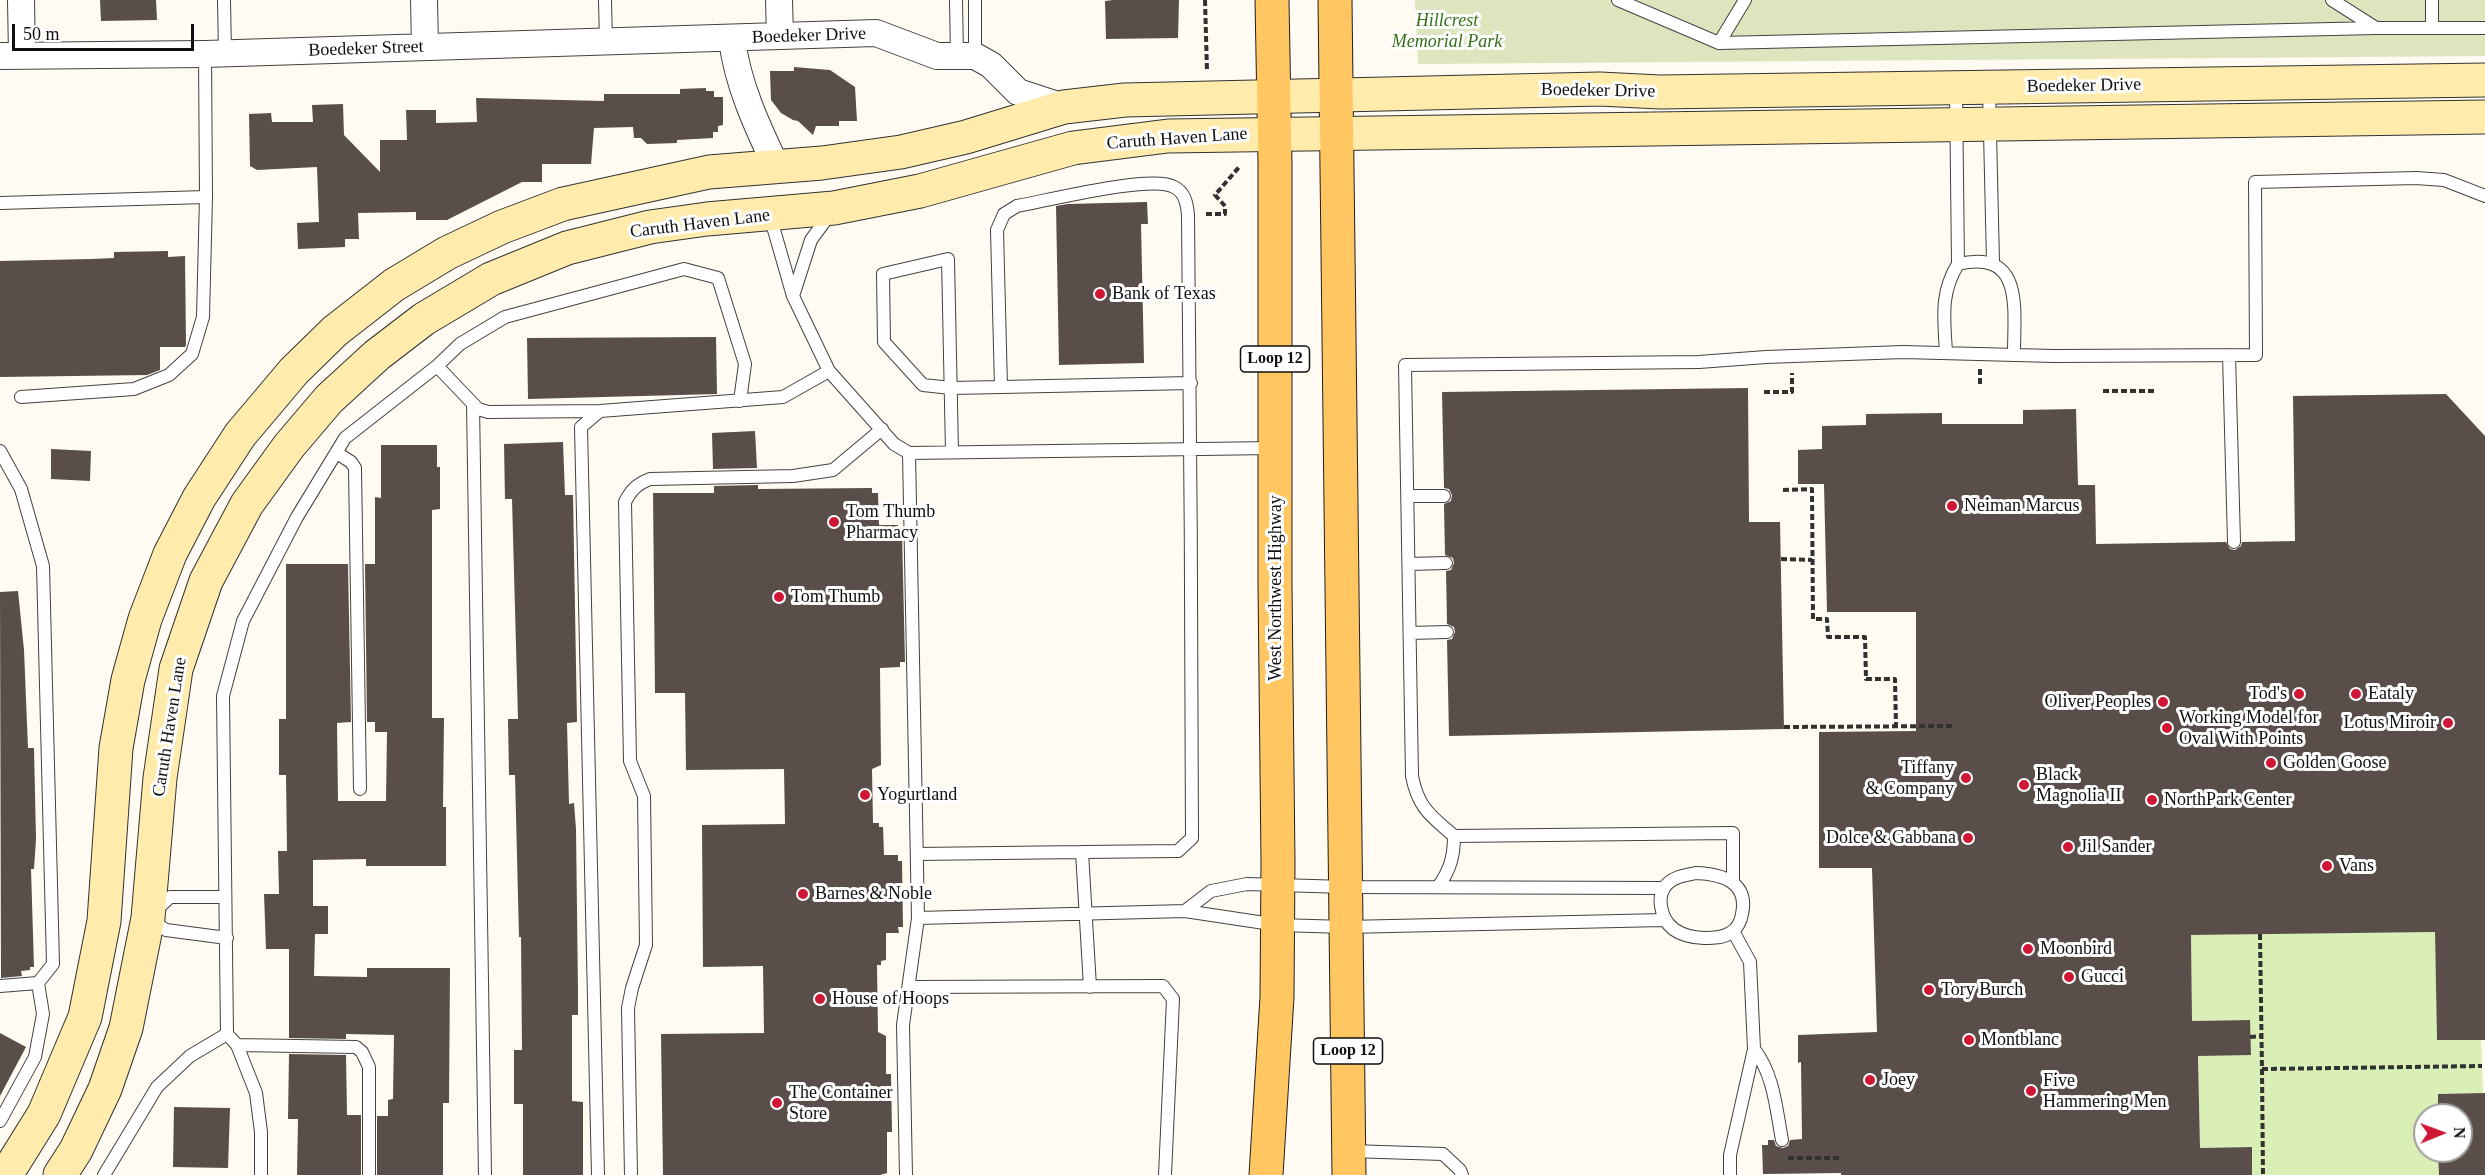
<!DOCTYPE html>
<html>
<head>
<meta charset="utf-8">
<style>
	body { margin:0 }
	#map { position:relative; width:2485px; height:1175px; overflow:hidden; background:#fffbf2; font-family:Georgia,serif }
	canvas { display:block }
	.north { position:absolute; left:2413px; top:1103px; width:60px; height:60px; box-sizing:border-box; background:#fff; border:2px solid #9f9f9f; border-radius:50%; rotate:89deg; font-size:16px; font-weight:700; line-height:24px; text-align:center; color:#0f0f0f }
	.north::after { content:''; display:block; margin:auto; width:21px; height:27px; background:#d01635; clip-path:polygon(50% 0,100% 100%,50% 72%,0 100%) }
	.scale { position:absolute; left:12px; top:24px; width:182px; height:27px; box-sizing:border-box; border:3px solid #0f0f0f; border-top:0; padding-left:8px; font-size:18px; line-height:21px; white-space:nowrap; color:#0f0f0f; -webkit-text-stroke:4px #fff; paint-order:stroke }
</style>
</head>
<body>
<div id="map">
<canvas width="2485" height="1175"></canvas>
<div class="north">N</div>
<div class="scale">50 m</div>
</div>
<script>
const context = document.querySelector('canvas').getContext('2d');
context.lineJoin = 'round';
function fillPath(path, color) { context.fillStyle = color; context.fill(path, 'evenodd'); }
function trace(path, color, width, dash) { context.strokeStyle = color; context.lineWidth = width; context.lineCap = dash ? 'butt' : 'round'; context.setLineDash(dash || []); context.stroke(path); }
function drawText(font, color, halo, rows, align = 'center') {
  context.font = font + ' Georgia,serif'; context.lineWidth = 6; context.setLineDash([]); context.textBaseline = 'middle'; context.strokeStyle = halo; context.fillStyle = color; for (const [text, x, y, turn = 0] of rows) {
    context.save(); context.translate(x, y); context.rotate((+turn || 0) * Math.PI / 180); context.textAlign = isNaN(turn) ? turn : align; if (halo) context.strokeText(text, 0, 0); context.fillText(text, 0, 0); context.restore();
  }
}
fillPath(new Path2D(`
	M 2435,932 L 2437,1040 L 2481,1040 L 2483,1093 L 2438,1094 L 2438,1115 L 2425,1115 L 2425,1151 L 2438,1151 L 2439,1175 L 2252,1175 L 2251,1147 L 2200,1148 L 2198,1056 L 2249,1020 L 2192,1021 L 2191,935 Z`), '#daefb6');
fillPath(new Path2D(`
	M 1415,0 L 2485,0 L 2485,56 L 1418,64 Z`), '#dde5bf');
fillPath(new Path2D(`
	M 100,0 L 156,0 L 157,20 L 101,21 Z
	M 1113,0 L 1179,0 L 1178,38 L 1106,39 L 1105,1 Z
	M 794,67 L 830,70 L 855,87 L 857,121 L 839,121 L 839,126 L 816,126 L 813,135 L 798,121 L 793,120 L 781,113 L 771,100 L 770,71 L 794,71 Z
	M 706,88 L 706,91 L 714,91 L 714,97 L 723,97 L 723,125 L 718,126 L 718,132 L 713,132 L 713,138 L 677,140 L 677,143 L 647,144 L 641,138 L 634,138 L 633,127 L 594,128 L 591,164 L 542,164 L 542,182 L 522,182 L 447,220 L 416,220 L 416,212 L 358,213 L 359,239 L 345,239 L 345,247 L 298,249 L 297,223 L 319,222 L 317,167 L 257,170 L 250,166 L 249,114 L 271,113 L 272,122 L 313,122 L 312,105 L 343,104 L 344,135 L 380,172 L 380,140 L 407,140 L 406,110 L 436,110 L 436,123 L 477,122 L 476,98 L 604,101 L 604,94 L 680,94 L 680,89 Z
	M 1147,202 L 1148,224 L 1141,224 L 1144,363 L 1059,365 L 1056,206 L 1068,204 Z
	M 168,251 L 168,257 L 185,256 L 186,345 L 185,347 L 160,347 L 160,370 L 147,375 L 0,377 L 0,261 L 91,259 L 114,258 L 114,252 Z
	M 716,337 L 717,394 L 528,399 L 527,338 Z
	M 1748,388 L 1749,522 L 1780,522 L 1784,729 L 1449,736 L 1447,640 L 1452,639 L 1455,632 L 1454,627 L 1447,624 L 1446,571 L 1451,570 L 1454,563 L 1453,558 L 1445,555 L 1444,504 L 1451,501 L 1452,495 L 1449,489 L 1444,488 L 1442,392 Z
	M 2446,394 L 2485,436 L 2485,1040 L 2437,1040 L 2435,932 L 2191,935 L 2192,1021 L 2250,1020 L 2251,1055 L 2198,1056 L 2200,1148 L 2252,1147 L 2252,1175 L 1841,1175 L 1841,1173 L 1763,1174 L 1762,1145 L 1768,1145 L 1768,1140 L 1774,1140 L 1776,1146 L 1783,1148 L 1788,1146 L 1790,1140 L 1802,1139 L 1801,1062 L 1798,1063 L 1798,1035 L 1877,1032 L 1872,868 L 1819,868 L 1819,732 L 1916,731 L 1916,612 L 1827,612 L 1824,484 L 1798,484 L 1798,450 L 1822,449 L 1822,426 L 1866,425 L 1866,414 L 1942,413 L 1942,424 L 2023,424 L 2023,410 L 2076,409 L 2078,485 L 2095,485 L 2096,544 L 2226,542 L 2230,549 L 2235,550 L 2241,546 L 2242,542 L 2295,541 L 2293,396 Z
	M 755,431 L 757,468 L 713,469 L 712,433 Z
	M 563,442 L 565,495 L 573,495 L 577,722 L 567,723 L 569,804 L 574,803 L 576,829 L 578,992 L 578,1015 L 572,1015 L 572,1101 L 583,1102 L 583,1175 L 523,1175 L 523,1104 L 514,1104 L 514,1050 L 522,1050 L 521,937 L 519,937 L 515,775 L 509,775 L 508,719 L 518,719 L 512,499 L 505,499 L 504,444 Z
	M 381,445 L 437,445 L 437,467 L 440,467 L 440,509 L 432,510 L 432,718 L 444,718 L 443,807 L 446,807 L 446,866 L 366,866 L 366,859 L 313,860 L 313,906 L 328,906 L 328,934 L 315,934 L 314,976 L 367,977 L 367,968 L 450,968 L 449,1103 L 443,1103 L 443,1175 L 377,1175 L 377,1116 L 388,1116 L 388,1100 L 393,1099 L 394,1035 L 346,1034 L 346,1039 L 289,1038 L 289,949 L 266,949 L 264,894 L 279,894 L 278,851 L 287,851 L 286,775 L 279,775 L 279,719 L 286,719 L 286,564 L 348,564 L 351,722 L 337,723 L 338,801 L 386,801 L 387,732 L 375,732 L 375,722 L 367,722 L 365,564 L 375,564 L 375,497 L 381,498 Z
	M 51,449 L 91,451 L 90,481 L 51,479 Z
	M 758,485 L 758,489 L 872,488 L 872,493 L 878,493 L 879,525 L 898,525 L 898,532 L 902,532 L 905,662 L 900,662 L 900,667 L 880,668 L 881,765 L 872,769 L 873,823 L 879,823 L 879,827 L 883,827 L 884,855 L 898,855 L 898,861 L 902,861 L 903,927 L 898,927 L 899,933 L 886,933 L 886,960 L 881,961 L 881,965 L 877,965 L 878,1032 L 886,1036 L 886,1074 L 891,1074 L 892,1132 L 887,1132 L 887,1173 L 880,1175 L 663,1175 L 661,1034 L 764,1033 L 763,966 L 703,967 L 702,825 L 785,824 L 784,769 L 686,770 L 685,693 L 655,693 L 653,493 L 714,493 L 714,486 Z
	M 18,591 L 24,650 L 28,748 L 34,748 L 36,839 L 34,869 L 31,869 L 34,967 L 30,967 L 30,970 L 21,971 L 22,976 L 1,978 L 0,592 Z
	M 0,1033 L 26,1047 L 0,1096 Z
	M 289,1054 L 346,1055 L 347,1115 L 361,1115 L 361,1175 L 297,1175 L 298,1119 L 288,1119 Z
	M 2485,1093 L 2485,1175 L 2439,1175 L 2438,1151 L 2461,1151 L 2461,1115 L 2438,1115 L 2438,1094 Z
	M 174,1107 L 230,1108 L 228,1168 L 173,1167 Z`), '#594e4a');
const lane = new Path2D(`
	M 224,0 L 225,53
	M 605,0 L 606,42
	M 956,0 L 957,55
	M 975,0 L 975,56
	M 1618,0 L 1719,43 L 2376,28
	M 2332,0 L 2376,28 L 2432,28
	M 2432,0 L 2432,28 L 2485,28
	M 1719,43 L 1745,0
	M 1956,89 L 1958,264
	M 1989,89 L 1993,262
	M 0,203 L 206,197 L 205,54
	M 770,216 L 793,296 L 829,371 L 894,444 L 909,453 L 1273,448
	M 793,296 L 811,240 L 830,214
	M 1946,352 C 1944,318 1940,293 1958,264 C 2024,249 2014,308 2014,353
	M 2229,355 L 2234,542
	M 437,366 L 478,409 L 488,412 L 600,411
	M 21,397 L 134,389 L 169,375 L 192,354 L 203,317 L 206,197
	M 473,404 L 485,1175
	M 0,451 L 21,489 L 43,566 L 53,964 L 38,983 L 0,986
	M 952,452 L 948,259 L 883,274 L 884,342 L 923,385 L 951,388 L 1001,387
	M 337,453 L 351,462 L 355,468 L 360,789
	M 1408,496 L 1444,496
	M 1409,564 L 1446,563
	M 1410,633 L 1447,632
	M 917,854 L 1082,852
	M 1696,873 C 1722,874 1749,882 1742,914 C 1741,921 1737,929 1730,933 C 1723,938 1713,938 1704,938 C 1682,937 1664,929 1661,906 C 1660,900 1661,893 1664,888 C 1671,877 1685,875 1696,873 Z
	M 1733,881 L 1733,833 L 1454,836 C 1431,816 1418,808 1412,776 L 1405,365 L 1699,362 L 1766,357 L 1903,352 L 2054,356 L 2256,355 L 2255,182 L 2416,178 L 2444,180 L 2485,196
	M 1438,887 C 1450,870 1454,857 1454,836
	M 225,897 L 170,897 L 148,918 L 166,930 L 227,938
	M 1185,911 L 1211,891 L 1247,884 L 1345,887 L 1663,888
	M 918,918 L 1185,911 L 1278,925 L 1346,927 L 1664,920
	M 909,987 L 1163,986 L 1173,999 L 1165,1175
	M 1090,987 L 1082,852 L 1178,851 L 1192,838 C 1191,630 1191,423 1188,215 C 1187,204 1185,192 1174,187 C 1152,174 1046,201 1017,206 L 1004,214 L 997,230 L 1001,387 L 1191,383
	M 227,1034 L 237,1045 L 356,1047 L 362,1052 L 369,1067 L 369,1175
	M 237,1045 L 256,1093 L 261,1132 L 261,1175
	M 1754,1049 C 1774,1075 1776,1108 1782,1140
	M 0,1121 L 35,1057 L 43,1014 L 38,983
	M 1350,1151 L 1443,1154 L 1460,1170 L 1462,1175
	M 104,1175 L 157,1087 L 190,1056 L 227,1034 L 223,696 L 243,621 L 297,517 L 345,438 L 437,366 L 460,344 L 505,317 L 684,269 L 718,278 L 745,364 L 740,401
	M 598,1175 L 581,427 L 600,411 L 783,397 L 829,371
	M 631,1175 L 628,1008 L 632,988 L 646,945 L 644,796 L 630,761 L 625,502 C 631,490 637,484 650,479 L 793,476 L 833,470 L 882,429
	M 906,1175 L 903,1025 L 918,918 L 909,453
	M 1730,1175 L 1730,1155 L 1754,1049 L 1750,962 L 1733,931`);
const street = new Path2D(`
	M 21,0 L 22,56
	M 424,0 L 425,46
	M 779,0 L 780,36
	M 732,39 C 737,83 757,126 776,166
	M 0,56 L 205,54 L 876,33 L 937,56 L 975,56 L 991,65 L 1018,92 L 1064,107`);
const secondary = new Path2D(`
	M 6,1175 L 44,1114 L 85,1017 L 104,921 L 116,748 L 128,680 L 145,619 L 170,554 L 199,498 L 240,435 L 294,371 L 335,331 L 394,285 L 447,253 L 502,227 L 563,204 L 709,172 L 822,163 L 901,152 L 966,137 L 1064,107 L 1125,100 L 1600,89 L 1660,92 L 2485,80
	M 60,1175 L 76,1150 L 105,1089 L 126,1028 L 148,918 L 160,778 L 176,669 L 206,581 L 247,504 L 289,446 L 329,399 L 377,355 L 424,319 L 491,279 L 567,248 L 650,227 L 707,219 L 834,208 L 920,191 L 1073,148 L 1168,136 L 2485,117`);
const primary = new Path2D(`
	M 1335,0 L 1349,1175
	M 1266,1175 L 1277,997 L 1278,863 L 1275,584 L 1275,165 L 1272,0`);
trace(lane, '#424242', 14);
trace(street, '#424242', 28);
trace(secondary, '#313131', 35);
trace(primary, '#202020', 35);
trace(new Path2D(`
	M 1205,0 L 1207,71
	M 1206,214 L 1225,214 L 1225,206 L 1215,195 L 1240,166
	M 1980,369 L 1980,384
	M 2103,391 L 2154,391
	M 1764,392 L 1792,392 L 1792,373
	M 1783,490 L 1812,489 L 1813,619 L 1827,619 L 1828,637 L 1865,637 L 1866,679 L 1895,679 L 1896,726
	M 1781,559 L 1812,560
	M 1784,727 L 1955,726
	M 2260,934 L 2262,1069 L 2482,1066
	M 2250,1037 L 2261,1036
	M 2262,1069 L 2263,1175
	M 1788,1158 L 1841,1158`), '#313131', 4, [6, 3]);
trace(lane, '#fff', 12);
trace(street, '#fff', 26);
trace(secondary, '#ffecad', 33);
trace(primary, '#ffc662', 33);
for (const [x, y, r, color] of [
	[1100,294,6,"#d01635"],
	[1952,506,6,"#d01635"],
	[834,522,6,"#d01635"],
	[779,597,6,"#d01635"],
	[2299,694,6,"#d01635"],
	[2356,694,6,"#d01635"],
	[2163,702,6,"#d01635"],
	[2448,723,6,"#d01635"],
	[2167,728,6,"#d01635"],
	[2271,763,6,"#d01635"],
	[1966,778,6,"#d01635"],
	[2024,785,6,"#d01635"],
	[865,795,6,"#d01635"],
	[2152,800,6,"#d01635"],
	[1968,838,6,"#d01635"],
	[2068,847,6,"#d01635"],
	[2327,866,6,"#d01635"],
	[803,894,6,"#d01635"],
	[2028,949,6,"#d01635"],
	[2069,977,6,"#d01635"],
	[1929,990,6,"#d01635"],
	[820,999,6,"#d01635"],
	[1969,1040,6,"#d01635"],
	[1870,1080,6,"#d01635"],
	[2031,1091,6,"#d01635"],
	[777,1103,6,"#d01635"]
]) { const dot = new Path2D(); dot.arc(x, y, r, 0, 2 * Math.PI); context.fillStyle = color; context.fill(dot); trace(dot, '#fff', 2); }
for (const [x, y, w] of [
	[1275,359,69],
	[1348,1051,69]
]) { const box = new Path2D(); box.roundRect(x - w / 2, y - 13, w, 26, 4.5); context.fillStyle = '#fff'; context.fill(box); trace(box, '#0f0f0f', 1.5); }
drawText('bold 16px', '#0f0f0f', null, [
	["Loop 12",1275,359],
	["Loop 12",1348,1051]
]);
drawText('italic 18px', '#347017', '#fff', [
	["Hillcrest",1447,21],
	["Memorial Park",1447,42]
]);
drawText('18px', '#0f0f0f', '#fff', [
	["Boedeker Drive",809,36,-2],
	["Boedeker Street",366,49,-2],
	["Boedeker Drive",2084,86,-1],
	["Boedeker Drive",1598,91,1],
	["Caruth Haven Lane",1177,139,-4],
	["Caruth Haven Lane",700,224,-7],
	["West Northwest Highway",1276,588,-90],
	["Caruth Haven Lane",170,727,-81]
]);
drawText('18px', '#0f0f0f', '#fff', [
	["Bank of Texas",1112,294],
	["Neiman Marcus",1964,506],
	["Tom Thumb",846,512],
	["Pharmacy",846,533],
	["Tom Thumb",791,597],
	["Tod's",2287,694,"right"],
	["Eataly",2368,694],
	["Oliver Peoples",2151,702,"right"],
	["Working Model for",2179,718],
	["Oval With Points",2179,739],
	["Lotus Miroir",2436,723,"right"],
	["Golden Goose",2283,763],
	["Tiffany",1954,768,"right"],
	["& Company",1954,789,"right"],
	["Black",2036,775],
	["Magnolia II",2036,796],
	["Yogurtland",877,795],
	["NorthPark Center",2164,800],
	["Dolce & Gabbana",1956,838,"right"],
	["Jil Sander",2080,847],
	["Vans",2339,866],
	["Barnes & Noble",815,894],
	["Moonbird",2040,949],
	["Gucci",2081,977],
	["Tory Burch",1941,990],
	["House of Hoops",832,999],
	["Montblanc",1981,1040],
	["Joey",1882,1080],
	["Five",2043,1081],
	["Hammering Men",2043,1102],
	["The Container",789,1093],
	["Store",789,1114]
], 'left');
</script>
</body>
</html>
